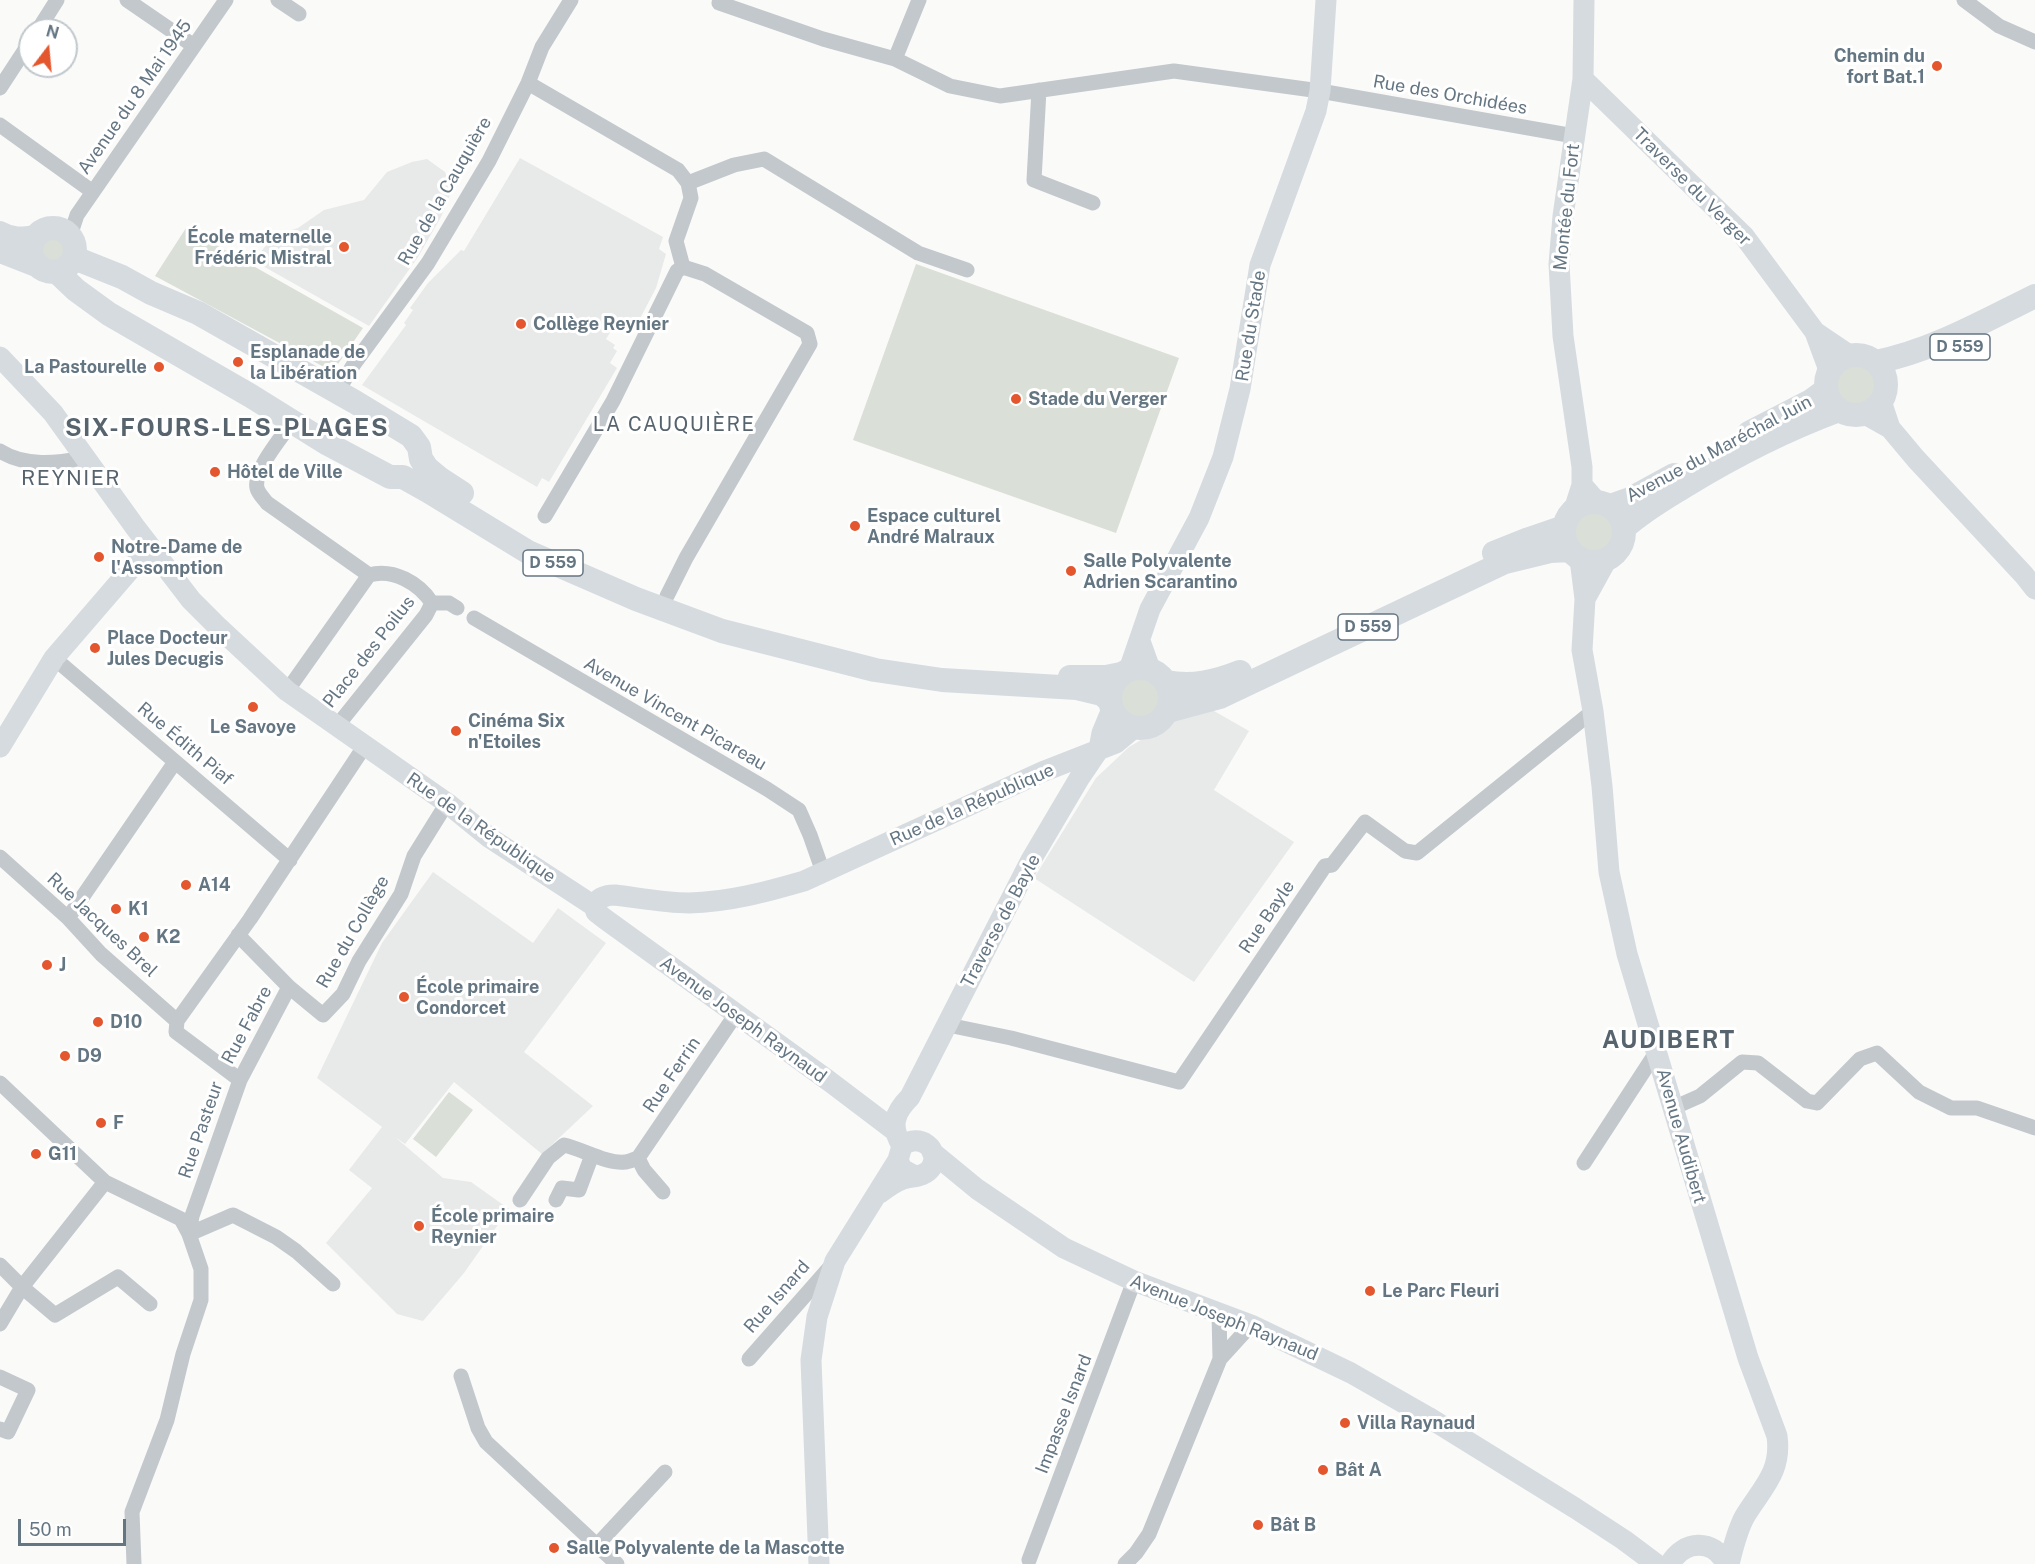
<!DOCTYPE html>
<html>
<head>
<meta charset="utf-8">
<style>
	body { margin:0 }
	#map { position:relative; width:2035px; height:1564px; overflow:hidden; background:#fafaf8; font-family:"Public Sans",sans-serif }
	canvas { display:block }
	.north { position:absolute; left:18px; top:18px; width:60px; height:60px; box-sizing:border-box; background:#fff; border:2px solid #c1c8cd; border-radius:50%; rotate:16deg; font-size:16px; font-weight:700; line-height:24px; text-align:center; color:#657683 }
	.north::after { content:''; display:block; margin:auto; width:21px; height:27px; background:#e4572e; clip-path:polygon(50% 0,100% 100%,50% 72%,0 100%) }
	.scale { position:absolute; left:18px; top:1519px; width:108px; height:27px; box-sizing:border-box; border:3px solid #657683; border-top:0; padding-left:8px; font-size:18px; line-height:21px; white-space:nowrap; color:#657683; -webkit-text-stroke:4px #fff; paint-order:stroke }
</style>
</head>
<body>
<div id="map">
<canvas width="2035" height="1564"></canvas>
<div class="north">N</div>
<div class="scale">50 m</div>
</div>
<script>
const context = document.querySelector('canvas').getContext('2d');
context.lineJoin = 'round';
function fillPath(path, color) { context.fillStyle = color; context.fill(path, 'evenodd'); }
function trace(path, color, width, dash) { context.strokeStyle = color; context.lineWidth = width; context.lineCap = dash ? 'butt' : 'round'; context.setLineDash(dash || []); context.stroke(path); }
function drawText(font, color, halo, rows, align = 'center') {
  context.font = font + ' "Public Sans",sans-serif'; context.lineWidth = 6; context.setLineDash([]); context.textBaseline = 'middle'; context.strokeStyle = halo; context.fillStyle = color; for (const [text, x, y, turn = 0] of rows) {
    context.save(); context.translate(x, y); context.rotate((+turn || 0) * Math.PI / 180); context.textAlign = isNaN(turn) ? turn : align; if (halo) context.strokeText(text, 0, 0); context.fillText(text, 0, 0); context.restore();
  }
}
fillPath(new Path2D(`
	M 520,158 L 663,237 L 659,249 L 666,254 L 656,288 L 633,332 L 615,325 L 606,339 L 615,345 L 613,348 L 617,351 L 610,363 L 617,368 L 549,482 L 542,478 L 537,487 L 362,385 L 406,325 L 404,323 L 413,310 L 410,308 L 428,283 L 461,250 L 464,251 Z
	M 427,159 L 445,172 L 452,190 L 441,217 L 418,257 L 369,326 L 254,261 L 273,236 L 298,228 L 324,210 L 364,200 L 387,172 L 412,162 Z
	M 1194,709 L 1214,711 L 1249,731 L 1214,790 L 1294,842 L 1194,982 L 1034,878 L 1096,778 L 1129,747 Z
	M 433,872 L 533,943 L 558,908 L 606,943 L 524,1052 L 593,1106 L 542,1154 L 454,1082 L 405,1144 L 395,1137 L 443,1178 L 471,1182 L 509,1209 L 464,1273 L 423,1321 L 397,1314 L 326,1243 L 372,1188 L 349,1170 L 382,1127 L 317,1078 L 382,943 Z`), '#e8e9e9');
fillPath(new Path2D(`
	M 52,228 C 75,231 82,257 62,270 L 32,256 L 31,249 L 40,233 Z
	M 186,228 L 363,328 L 338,364 L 332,367 L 324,367 L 155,276 Z
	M 916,264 L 1179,358 L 1116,533 L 853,440 Z
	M 1858,355 C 1881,361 1891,380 1881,401 C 1858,414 1857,420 1832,405 L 1829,370 C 1837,359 1846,357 1858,355 Z
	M 1580,504 L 1615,510 C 1633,532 1619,566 1590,562 C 1583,561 1576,554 1570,550 C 1567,526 1560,521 1580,504 Z
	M 1150,669 C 1156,676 1166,683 1170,691 C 1173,697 1170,704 1167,709 C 1157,732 1134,733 1117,717 L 1113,686 L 1121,674 Z
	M 449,1092 L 473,1110 L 436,1157 L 413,1139 Z`), '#dadfd7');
trace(new Path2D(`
	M 127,0 L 194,46
	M 278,0 L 299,14
	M 1964,0 L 1999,26 L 2035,42
	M 719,3 L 823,39 L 895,59 L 950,86 L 1000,96 L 1174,71 L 1320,91 L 1574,136
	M 38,30 L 57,0
	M 895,59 L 919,0
	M 528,83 L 678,170 L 688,183 L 734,165 L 764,159 L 918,253 L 967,270
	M 0,88 L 30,42
	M 1039,90 L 1034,180 L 1093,203
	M 0,125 L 93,192
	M 70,236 L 77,215 L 226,0
	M 683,267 L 676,241 L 691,198 L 688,183
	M 337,392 L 354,364 L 428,263 L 489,161 L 528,83 L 542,47 L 571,0
	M 292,422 C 282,437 253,470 257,488 C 258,493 264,499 267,503 L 369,575 C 393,568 419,583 432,603 L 449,603 L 457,608
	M 0,451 C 25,467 57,463 84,458
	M 545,516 L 613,401 L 677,271 L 683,267 L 705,274 L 807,333 L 810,344 L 686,558 L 667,596
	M 474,618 L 767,789 L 799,810 L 810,835 L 823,872
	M 54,658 L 290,860
	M 287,691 L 369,575
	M 337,726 L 426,615 L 432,603
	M 0,857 L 68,918 L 101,954 L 177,1021
	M 68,918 L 175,762
	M 238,935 L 289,987 L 323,1015 L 343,994 L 359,961 L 401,894 L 414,856 L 447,803
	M 948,1025 L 1011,1038 L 1179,1082 L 1325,866 L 1332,865 L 1365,822 L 1405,851 L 1417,853 L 1593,711
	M 240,1080 L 289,987
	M 0,1083 L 105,1182
	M 1673,1108 L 1700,1096 L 1742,1062 L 1758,1063 L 1807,1101 L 1817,1103 L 1860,1059 L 1877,1053 L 1919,1092 L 1951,1108 L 1977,1108 L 2035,1128
	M 638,1158 L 644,1170 L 663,1192
	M 1584,1163 L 1657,1051
	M 520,1200 L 548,1158 L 564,1145 C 582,1149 607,1164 625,1162 C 629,1162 634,1159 638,1158 L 736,1014
	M 556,1200 L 562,1188 L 579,1190 L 592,1155
	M 0,1265 L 22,1287 L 105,1182 L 181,1219 L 189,1234 L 233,1215 L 276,1237 L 296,1251 L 333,1284
	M 1219,1312 L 1220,1359
	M 0,1324 L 22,1287 L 55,1315 L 118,1277 L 150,1304
	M 749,1359 L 831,1266
	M 461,1376 L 478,1428 L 486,1442 L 617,1564
	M 0,1377 L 28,1390 L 8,1432 L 0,1429
	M 597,1545 L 665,1472
	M 1029,1560 L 1134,1281
	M 134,1564 L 132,1512 L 167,1420 L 183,1354 L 201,1300 L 201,1269 L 189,1234 L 192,1216 L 240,1080 L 176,1032 L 177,1021 L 250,919 L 364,747
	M 1125,1564 L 1136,1553 L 1149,1534 L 1220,1359 L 1251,1325`), '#c3c8cc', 15);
trace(new Path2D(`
	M 1583,79 L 1744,236 L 1815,332 L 1829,370
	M 1815,332 L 1849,355
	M 0,357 L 53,413 L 135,527 L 191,600 L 217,626 L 287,691 L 447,803 L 490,838 L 594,906 L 596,912 L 605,919 L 829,1081 L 895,1131
	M 1881,401 L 1890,428
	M 1865,414 L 1890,428 L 1916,459 L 2024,575 L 2035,589
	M 1582,485 L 1596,501
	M 1575,507 L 1582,485 L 1582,467 L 1563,336 L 1559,264 L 1563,216 L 1583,79 L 1584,0
	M 1580,559 L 1585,599 L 1582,650 L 1593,711 L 1602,786 L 1609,872 L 1627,954 L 1748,1358 L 1777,1436 C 1782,1472 1762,1488 1745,1516 C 1737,1530 1733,1548 1729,1564
	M 1585,599 L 1607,559
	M 1140,641 L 1150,669
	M 1129,670 L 1150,609 L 1199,518 L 1223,457 L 1240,389 L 1260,265 L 1316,111 L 1320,91 L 1326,0
	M 0,747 L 54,658 L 141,557 L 153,550
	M 594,906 C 598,897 606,895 615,895 C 639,898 665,903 689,903 C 729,902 766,892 804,881 L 1042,772 L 1116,743 L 1134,728
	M 902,1146 C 890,1126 894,1113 910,1097 L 1031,860 L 1080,777 L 1099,749 L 1102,733 L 1112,709
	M 932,1152 L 977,1189 L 1064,1248 L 1134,1281 L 1251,1325 L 1351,1373 L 1428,1417 L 1575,1508 L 1624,1540 L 1656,1564
	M 880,1193 C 887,1188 893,1183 901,1180 C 910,1176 924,1178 931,1168 C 942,1149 919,1132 902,1146 L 898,1160 L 902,1169 L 915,1176
	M 819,1564 L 811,1360 L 817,1317 L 835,1261 L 898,1160
	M 1670,1564 C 1683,1540 1714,1538 1726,1564`), '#d6dbdf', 21);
trace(new Path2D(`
	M31 250a22 22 0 1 1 44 0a22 22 0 1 1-44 0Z
	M 0,233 C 12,240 22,239 35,237
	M 0,251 L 39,266
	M 74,255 L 82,261 L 122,277 L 151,293 L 198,313 L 355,402 L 411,436 L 419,447 L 421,459 L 427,468 L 439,478 L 462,493
	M 56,271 L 76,290 L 109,314 L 251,396 L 328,444 L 390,477 L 403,477 L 428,491 L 528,552 L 636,599 L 722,631 L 875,670 L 942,680 L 1077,688 L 1102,694 L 1110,701
	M1826 385a30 30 0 1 1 60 0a30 30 0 1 1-60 0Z
	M 1876,362 C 1932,351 1984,321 2035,296
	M 1749,433 L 1811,401 L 1826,390
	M1564 532a30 30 0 1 1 60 0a30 30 0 1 1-60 0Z
	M 1610,506 L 1630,499 L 1674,475
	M 1624,528 C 1643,511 1664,499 1685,486 C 1734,456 1785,430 1839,410
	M 1494,553 L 1529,539 L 1564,527
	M1110 698a30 30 0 1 1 60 0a30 30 0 1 1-60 0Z
	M 1070,677 L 1106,677 L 1121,674
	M 1166,682 C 1192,687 1215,682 1240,672
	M 1168,711 L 1220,697 L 1505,562 L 1550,551 L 1570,550`), '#d6dbdf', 24);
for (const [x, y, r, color] of [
	[1937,66,6,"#e4572e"],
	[344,247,6,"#e4572e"],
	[521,324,6,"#e4572e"],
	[238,362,6,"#e4572e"],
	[159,367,6,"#e4572e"],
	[1016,399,6,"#e4572e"],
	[215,472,6,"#e4572e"],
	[855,526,6,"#e4572e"],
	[99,557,6,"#e4572e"],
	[1071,571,6,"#e4572e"],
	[95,648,6,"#e4572e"],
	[253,707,6,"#e4572e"],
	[456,731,6,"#e4572e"],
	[186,885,6,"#e4572e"],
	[116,909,6,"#e4572e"],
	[144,937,6,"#e4572e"],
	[47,965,6,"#e4572e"],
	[404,997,6,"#e4572e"],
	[98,1022,6,"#e4572e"],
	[65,1056,6,"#e4572e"],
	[101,1123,6,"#e4572e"],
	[36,1154,6,"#e4572e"],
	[419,1226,6,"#e4572e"],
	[1370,1291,6,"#e4572e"],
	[1345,1423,6,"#e4572e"],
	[1323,1470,6,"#e4572e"],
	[1258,1525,6,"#e4572e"],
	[554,1548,6,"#e4572e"]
]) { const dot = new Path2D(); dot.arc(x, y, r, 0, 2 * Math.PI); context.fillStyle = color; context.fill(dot); trace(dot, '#fff', 2); }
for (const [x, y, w] of [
	[1960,347,60],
	[553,563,60],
	[1368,627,60]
]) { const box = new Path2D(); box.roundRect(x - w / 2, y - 13, w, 26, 4.5); context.fillStyle = '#fff'; context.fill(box); trace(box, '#657683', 1.5); }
drawText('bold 16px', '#657683', null, [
	["D 559",1960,347],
	["D 559",553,563],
	["D 559",1368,627]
]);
drawText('bold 18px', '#657683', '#fff', [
	["Chemin du",1925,56,"right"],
	["fort Bat.1",1925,77,"right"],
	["École maternelle",332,237,"right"],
	["Frédéric Mistral",332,258,"right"],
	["Collège Reynier",533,324],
	["Esplanade de",250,352],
	["la Libération",250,373],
	["La Pastourelle",147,367,"right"],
	["Stade du Verger",1028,399],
	["Hôtel de Ville",227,472],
	["Espace culturel",867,516],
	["André Malraux",867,537],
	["Notre-Dame de",111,547],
	["l'Assomption",111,568],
	["Salle Polyvalente",1083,561],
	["Adrien Scarantino",1083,582],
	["Place Docteur",107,638],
	["Jules Decugis",107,659],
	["Cinéma Six",468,721],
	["n'Etoiles",468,742],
	["Le Savoye",253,727,"center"],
	["A14",198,885],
	["K1",128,909],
	["K2",156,937],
	["J",59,965],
	["École primaire",416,987],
	["Condorcet",416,1008],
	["D10",110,1022],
	["D9",77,1056],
	["F",113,1123],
	["G11",48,1154],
	["École primaire",431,1216],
	["Reynier",431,1237],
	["Le Parc Fleuri",1382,1291],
	["Villa Raynaud",1357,1423],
	["Bât A",1335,1470],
	["Bât B",1270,1525],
	["Salle Polyvalente de la Mascotte",566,1548]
], 'left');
drawText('18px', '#657683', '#fff', [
	["Rue des Orchidées",1450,95,10],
	["Avenue du 8 Mai 1945",135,97,-55],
	["Traverse du Verger",1692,187,45],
	["Rue de la Cauquière",445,191,-60],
	["Montée du Fort",1567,207,-84],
	["Rue du Stade",1251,326,-81],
	["Avenue du Maréchal Juin",1719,449,-28],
	["Place des Poilus",369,652,-52],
	["Avenue Vincent Picareau",675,714,30],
	["Rue Édith Piaf",185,744,40],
	["Rue de la République",972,805,-24],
	["Rue de la République",481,828,35],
	["Rue Bayle",1267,917,-56],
	["Traverse de Bayle",1001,921,-62],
	["Rue Jacques Brel",102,925,43],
	["Rue du Collège",353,932,-60],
	["Avenue Joseph Raynaud",743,1020,36],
	["Rue Fabre",247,1025,-62],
	["Rue Ferrin",672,1075,-56],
	["Rue Pasteur",201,1130,-71],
	["Avenue Audibert",1681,1136,74],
	["Rue Isnard",777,1297,-49],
	["Avenue Joseph Raynaud",1224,1318,22],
	["Impasse Isnard",1064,1414,-69]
]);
context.letterSpacing = '1.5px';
drawText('20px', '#57646e', '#fff', [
	["LA CAUQUIÈRE",674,425]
]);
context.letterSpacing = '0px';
context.letterSpacing = '1.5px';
drawText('21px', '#57646e', '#fff', [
	["REYNIER",71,479]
]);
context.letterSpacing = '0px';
context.letterSpacing = '1.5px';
drawText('bold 24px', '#57646e', '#fff', [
	["SIX-FOURS-LES-PLAGES",227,429],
	["AUDIBERT",1669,1041]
]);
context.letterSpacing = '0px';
</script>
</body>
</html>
